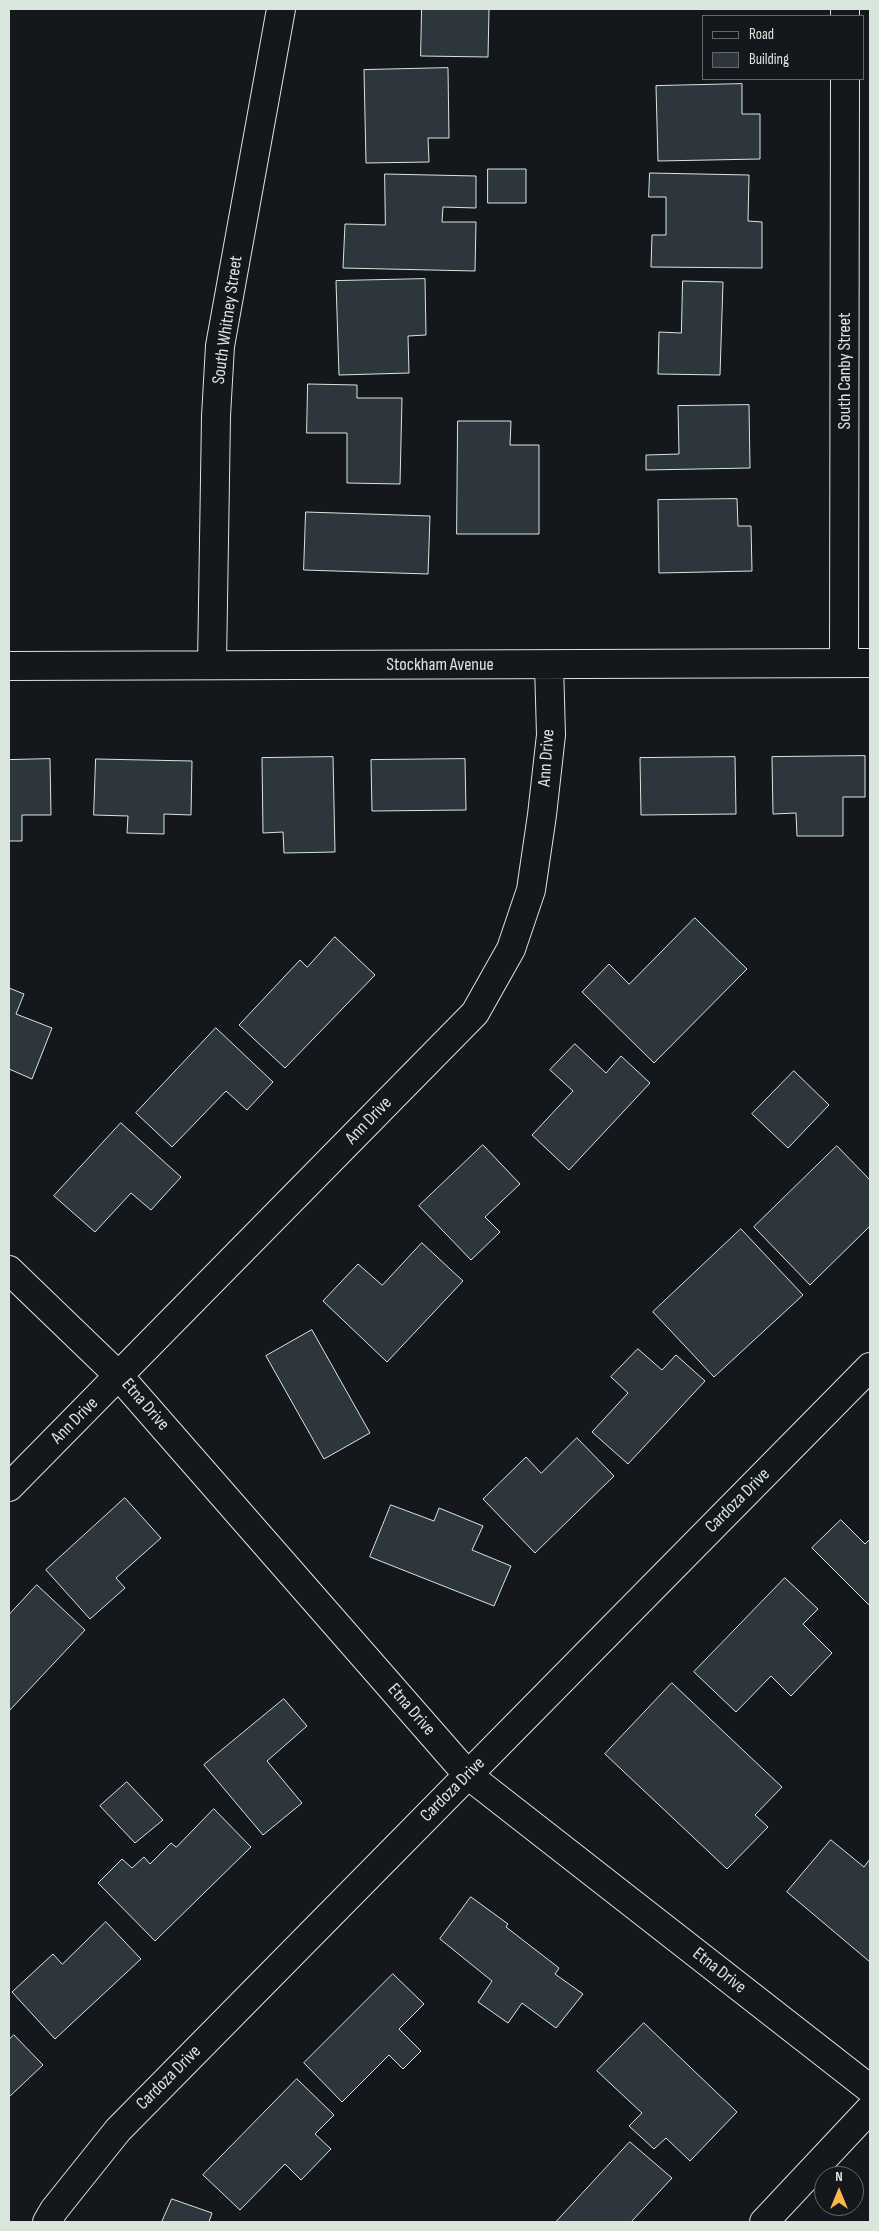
<!DOCTYPE html>
<html>
<head>
<meta charset="utf-8">
<style>
	body { margin:0 }
	#map { position:relative; width:879px; height:2231px; overflow:hidden; background:#14181c; font-family:"Sofia Sans Condensed",sans-serif }
	canvas { display:block }
	.frame { position:absolute; inset:0; border:10px solid #d8e6dc; pointer-events:none }
	.legend { position:absolute; left:702px; top:15px; width:162px; height:65px; box-sizing:border-box; background:#14181c; border:1px solid #626a69; margin:0; padding:6px 9px; list-style:none; font-size:15px; color:#d8e6dc }
	.legend li { display:flex; align-items:center; gap:10px; height:25px }
	.legend b { width:25px; border:1px solid #626a69 }
	.north { position:absolute; left:814px; top:2166px; width:50px; height:50px; box-sizing:border-box; background:#14181c; border:1px solid #626a69; border-radius:50%; rotate:0deg; font-size:14px; font-weight:700; line-height:20px; text-align:center; color:#d8e6dc }
	.north::after { content:''; display:block; margin:auto; width:18px; height:22px; background:#ffb74d; clip-path:polygon(50% 0,100% 100%,50% 72%,0 100%) }
</style>
</head>
<body>
<div id="map">
<canvas width="879" height="2231"></canvas>
<div class="frame"></div>
<ul class="legend">
<li><b style="height:6px;background:#14181c"></b>Road</li>
<li><b style="height:14px;background:#2c363c"></b>Building</li>
</ul>
<div class="north">N</div>
</div>
<script>
const context = document.querySelector('canvas').getContext('2d');
context.lineJoin = 'round';
function fillPath(path, color) { context.fillStyle = color; context.fill(path, 'evenodd'); }
function trace(path, color, width, dash) { context.strokeStyle = color; context.lineWidth = width; context.lineCap = dash ? 'butt' : 'round'; context.setLineDash(dash || []); context.stroke(path); }
function drawText(font, color, halo, rows, align = 'center') {
  context.font = font + ' "Sofia Sans Condensed",sans-serif'; context.lineWidth = 4; context.setLineDash([]); context.textBaseline = 'middle'; context.strokeStyle = halo; context.fillStyle = color; for (const [text, x, y, turn = 0] of rows) {
    context.save(); context.translate(x, y); context.rotate((+turn || 0) * Math.PI / 180); context.textAlign = isNaN(turn) ? turn : align; if (halo) context.strokeText(text, 0, 0); context.fillText(text, 0, 0); context.restore();
  }
}
const building = new Path2D(`
	M 422,9 L 489,9 L 488,57 L 421,56 Z
	M 448,68 L 449,138 L 428,138 L 429,162 L 366,163 L 364,70 Z
	M 742,84 L 742,114 L 760,114 L 760,159 L 658,161 L 656,86 Z
	M 488,169 L 526,169 L 526,203 L 488,203 Z
	M 650,173 L 749,175 L 748,221 L 762,222 L 762,268 L 651,267 L 652,235 L 666,235 L 666,197 L 649,197 Z
	M 385,174 L 476,176 L 476,208 L 443,207 L 442,222 L 476,222 L 475,271 L 343,268 L 345,224 L 385,225 Z
	M 425,279 L 426,335 L 408,336 L 409,373 L 339,375 L 336,281 Z
	M 683,281 L 723,282 L 720,375 L 658,374 L 659,332 L 681,333 Z
	M 308,384 L 357,385 L 357,398 L 402,398 L 400,484 L 347,483 L 347,433 L 307,433 Z
	M 749,405 L 750,468 L 646,470 L 646,455 L 679,454 L 678,406 Z
	M 458,421 L 511,421 L 510,445 L 539,445 L 539,534 L 457,534 Z
	M 737,499 L 738,526 L 751,526 L 752,571 L 659,573 L 658,500 Z
	M 306,512 L 430,516 L 428,574 L 304,570 Z
	M 865,756 L 865,797 L 843,797 L 843,836 L 797,836 L 796,813 L 773,814 L 772,757 Z
	M 333,757 L 335,852 L 284,853 L 283,832 L 263,833 L 262,758 Z
	M 735,757 L 736,814 L 641,815 L 640,758 Z
	M 50,759 L 51,815 L 22,815 L 22,841 L 9,841 L 9,760 Z
	M 96,759 L 192,761 L 191,815 L 164,814 L 164,834 L 127,833 L 128,816 L 94,815 Z
	M 465,759 L 466,810 L 372,811 L 371,760 Z
	M 695,918 L 747,969 L 654,1063 L 582,992 L 609,964 L 629,984 Z
	M 335,937 L 375,975 L 285,1068 L 239,1025 L 300,960 L 307,967 Z
	M 9,988 L 24,994 L 16,1014 L 52,1028 L 32,1079 L 9,1069 Z
	M 216,1028 L 273,1082 L 247,1110 L 226,1091 L 172,1147 L 136,1113 Z
	M 575,1044 L 606,1073 L 621,1056 L 650,1083 L 569,1170 L 532,1135 L 573,1091 L 550,1070 Z
	M 794,1071 L 829,1105 L 788,1148 L 752,1114 Z
	M 121,1123 L 181,1177 L 151,1210 L 131,1193 L 95,1232 L 54,1196 Z
	M 483,1145 L 520,1184 L 485,1217 L 500,1232 L 471,1260 L 419,1206 Z
	M 837,1146 L 870,1180 L 870,1226 L 810,1285 L 754,1227 Z
	M 741,1229 L 803,1295 L 714,1377 L 653,1312 Z
	M 422,1243 L 463,1281 L 387,1362 L 323,1301 L 358,1264 L 382,1285 Z
	M 312,1330 L 370,1433 L 324,1459 L 266,1356 Z
	M 638,1349 L 662,1370 L 676,1355 L 705,1381 L 628,1464 L 592,1432 L 628,1393 L 611,1377 Z
	M 577,1438 L 614,1476 L 535,1553 L 483,1499 L 526,1457 L 541,1473 Z
	M 125,1498 L 161,1538 L 116,1578 L 125,1588 L 90,1619 L 46,1570 Z
	M 391,1505 L 434,1521 L 439,1508 L 483,1526 L 472,1550 L 511,1566 L 494,1606 L 370,1557 Z
	M 841,1520 L 865,1544 L 870,1539 L 870,1606 L 812,1548 Z
	M 785,1578 L 818,1609 L 803,1624 L 832,1653 L 791,1696 L 771,1676 L 736,1712 L 694,1672 Z
	M 37,1585 L 85,1630 L 9,1711 L 9,1615 Z
	M 672,1683 L 782,1787 L 755,1815 L 768,1827 L 727,1869 L 605,1754 Z
	M 284,1699 L 307,1726 L 267,1761 L 302,1803 L 263,1835 L 204,1765 Z
	M 127,1782 L 163,1820 L 135,1843 L 100,1806 Z
	M 214,1809 L 251,1847 L 155,1941 L 98,1883 L 122,1859 L 132,1868 L 144,1857 L 150,1864 L 171,1843 L 176,1847 Z
	M 831,1840 L 864,1867 L 870,1859 L 870,1962 L 787,1892 Z
	M 471,1897 L 508,1924 L 506,1927 L 559,1968 L 555,1974 L 583,1994 L 556,2028 L 522,2003 L 508,2023 L 478,2002 L 492,1981 L 440,1939 Z
	M 106,1922 L 141,1959 L 55,2039 L 12,1992 L 53,1954 L 62,1964 Z
	M 393,1974 L 424,2004 L 399,2029 L 421,2051 L 403,2069 L 389,2055 L 342,2102 L 304,2063 Z
	M 644,2023 L 737,2112 L 690,2161 L 666,2138 L 654,2149 L 629,2126 L 642,2113 L 597,2071 Z
	M 14,2035 L 43,2065 L 9,2097 L 9,2040 Z
	M 297,2079 L 334,2115 L 315,2134 L 331,2149 L 301,2180 L 285,2164 L 240,2210 L 203,2175 Z
	M 630,2142 L 672,2178 L 631,2222 L 556,2222 Z
	M 172,2199 L 212,2213 L 209,2222 L 162,2222 Z`);
fillPath(building, '#2c363c');
trace(building, '#d8e6dc', 1);
const minor = new Path2D(`
	M 845,16 L 845,9
	M 844,663 L 845,79
	M 212,665 L 216,416 L 220,346 L 281,9
	M 9,666 L 870,663
	M 9,1270 L 119,1376 L 468,1775 L 870,2089
	M 9,1487 L 475,1013 L 511,949 L 531,890 L 542,815 L 551,735 L 549,665
	M 47,2222 L 54,2210 L 118,2130 L 870,1367
	M 764,2222 L 870,2109`);
trace(minor, '#d8e6dc', 30);
trace(minor, '#14181c', 28);
drawText('18px', '#d8e6dc', '#14181c', [
	["South Whitney Street",228,320,-82],
	["South Canby Street",845,371,-90],
	["Stockham Avenue",440,665],
	["Ann Drive",547,758,-86],
	["Ann Drive",369,1121,-46],
	["Etna Drive",145,1405,49],
	["Ann Drive",75,1421,-45],
	["Cardoza Drive",738,1501,-45],
	["Etna Drive",411,1710,49],
	["Cardoza Drive",453,1790,-45],
	["Etna Drive",719,1971,38],
	["Cardoza Drive",169,2078,-45]
]);
</script>
</body>
</html>
